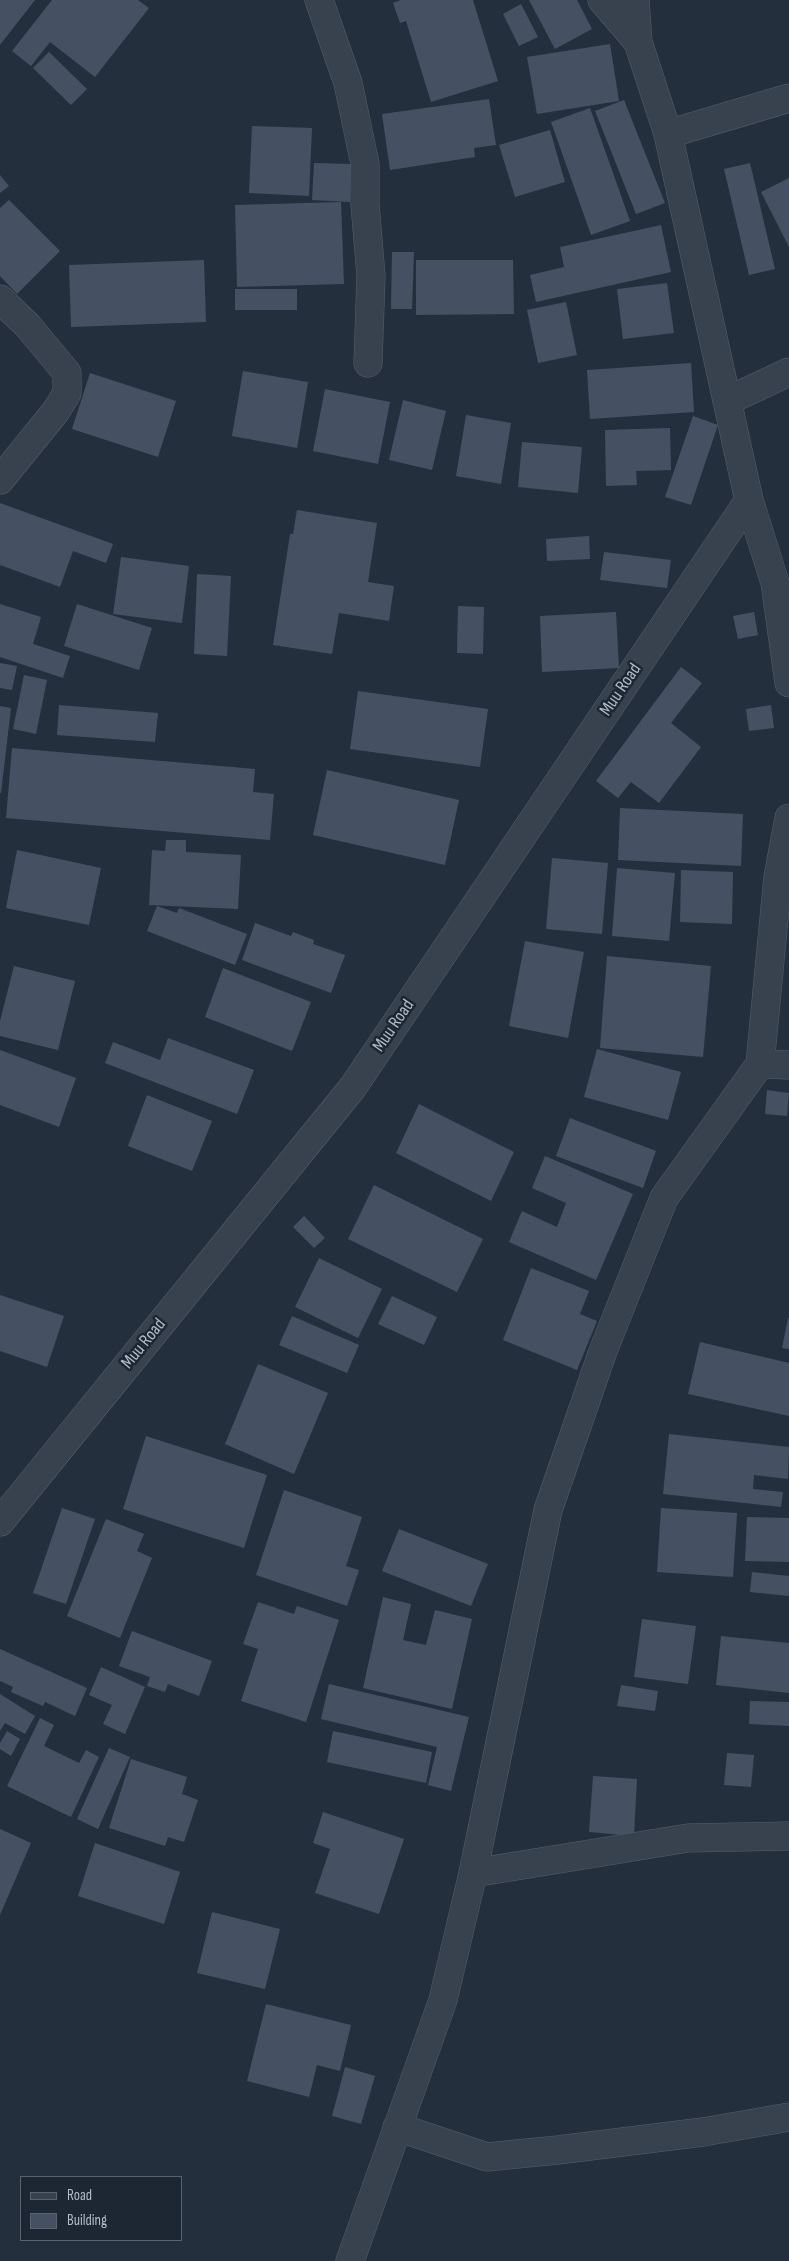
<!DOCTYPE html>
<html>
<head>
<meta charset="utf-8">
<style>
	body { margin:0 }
	#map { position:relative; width:789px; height:2261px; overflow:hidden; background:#242f3e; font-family:"Sofia Sans Condensed",sans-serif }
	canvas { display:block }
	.legend { position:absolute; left:20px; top:2176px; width:162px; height:65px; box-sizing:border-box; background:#1d2633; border:1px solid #59626f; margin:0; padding:6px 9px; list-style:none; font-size:15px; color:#b4bcc9 }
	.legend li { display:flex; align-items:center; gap:10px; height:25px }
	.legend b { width:25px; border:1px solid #59626f }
</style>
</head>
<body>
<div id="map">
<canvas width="789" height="2261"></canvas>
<ul class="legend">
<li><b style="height:6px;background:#38414e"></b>Road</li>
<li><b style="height:14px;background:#455162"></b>Building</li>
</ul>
</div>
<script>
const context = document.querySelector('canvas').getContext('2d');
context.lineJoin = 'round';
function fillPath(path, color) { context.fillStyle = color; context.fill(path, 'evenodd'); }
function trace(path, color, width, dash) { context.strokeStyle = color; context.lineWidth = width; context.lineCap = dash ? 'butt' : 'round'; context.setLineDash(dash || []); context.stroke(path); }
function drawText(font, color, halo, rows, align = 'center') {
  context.font = font + ' "Sofia Sans Condensed",sans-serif'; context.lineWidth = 5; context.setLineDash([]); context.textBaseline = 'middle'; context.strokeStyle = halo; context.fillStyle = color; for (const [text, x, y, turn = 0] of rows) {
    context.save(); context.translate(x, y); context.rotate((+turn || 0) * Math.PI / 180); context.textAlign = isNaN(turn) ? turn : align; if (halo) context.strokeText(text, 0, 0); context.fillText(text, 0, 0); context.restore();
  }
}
fillPath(new Path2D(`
	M 0,0 L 35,0 L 0,45 Z
	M 52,0 L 138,0 L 149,8 L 95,77 L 50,42 L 31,66 L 12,51 Z
	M 401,0 L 473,0 L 498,81 L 431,102 L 406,21 L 400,23 L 393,3 Z
	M 529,0 L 577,0 L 592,29 L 555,49 Z
	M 521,4 L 538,37 L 519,46 L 503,14 Z
	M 610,44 L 619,101 L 537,114 L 527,57 Z
	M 49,52 L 87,89 L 71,105 L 33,68 Z
	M 489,99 L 496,145 L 474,148 L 475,157 L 390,170 L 382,114 Z
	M 624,100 L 665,203 L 636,214 L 595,111 Z
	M 590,108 L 630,221 L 591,235 L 551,122 Z
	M 252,126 L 312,128 L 309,196 L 249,193 Z
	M 550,130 L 565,182 L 515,197 L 499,145 Z
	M 314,163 L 351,164 L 350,202 L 312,200 Z
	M 750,163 L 775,269 L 749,275 L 724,169 Z
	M 0,175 L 9,186 L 0,193 Z
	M 789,178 L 789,247 L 761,192 Z
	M 9,200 L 60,251 L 17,294 L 0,276 L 0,208 Z
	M 341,202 L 344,284 L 237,287 L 235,205 Z
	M 661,225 L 671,272 L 536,302 L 530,275 L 564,267 L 560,247 Z
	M 392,252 L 414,252 L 412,309 L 391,309 Z
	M 204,260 L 206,322 L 71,327 L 69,265 Z
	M 416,260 L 513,260 L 514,314 L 416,315 Z
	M 667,283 L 674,333 L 623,339 L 617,289 Z
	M 235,289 L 297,289 L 297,310 L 235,310 Z
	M 566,302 L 577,355 L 538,363 L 527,310 Z
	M 691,363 L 694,412 L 590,419 L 587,370 Z
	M 243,371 L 308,382 L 297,448 L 232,436 Z
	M 90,373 L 176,401 L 158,457 L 72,429 Z
	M 325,389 L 390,402 L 378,464 L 313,451 Z
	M 403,400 L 446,411 L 432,470 L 389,460 Z
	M 466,415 L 511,423 L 501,484 L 456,476 Z
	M 693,416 L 718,425 L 691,505 L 665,497 Z
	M 670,428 L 671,470 L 636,471 L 637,485 L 606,486 L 605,430 Z
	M 522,442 L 582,447 L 578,493 L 518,487 Z
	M 0,503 L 113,544 L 106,563 L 73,551 L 60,587 L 0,565 Z
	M 297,510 L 377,523 L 368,582 L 394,586 L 389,621 L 339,613 L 332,654 L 273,645 L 290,534 L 293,534 Z
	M 589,536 L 590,559 L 547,561 L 546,539 Z
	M 604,552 L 671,560 L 667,588 L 600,580 Z
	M 121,557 L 189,566 L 182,623 L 113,614 Z
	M 197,574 L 231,576 L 227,656 L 194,654 Z
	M 0,604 L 41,617 L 33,644 L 70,656 L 63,678 L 0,657 Z
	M 77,604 L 152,628 L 139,670 L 64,646 Z
	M 458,606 L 484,607 L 483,654 L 457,653 Z
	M 616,612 L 619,668 L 542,672 L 540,616 Z
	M 754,612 L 758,635 L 738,639 L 733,616 Z
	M 0,663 L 17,666 L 12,690 L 0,688 Z
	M 681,667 L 702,683 L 671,723 L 701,747 L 659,803 L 631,782 L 618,798 L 596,781 Z
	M 24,675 L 47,680 L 36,734 L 13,729 Z
	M 358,691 L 488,709 L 480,767 L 350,749 Z
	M 59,705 L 158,713 L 155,742 L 57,735 Z
	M 771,705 L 774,728 L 749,731 L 746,709 Z
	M 0,706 L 11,708 L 1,793 L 0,793 Z
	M 12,748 L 255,769 L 253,792 L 274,794 L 270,840 L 6,818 Z
	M 327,770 L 459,800 L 445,865 L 313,835 Z
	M 620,808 L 743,814 L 741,866 L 618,860 Z
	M 166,840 L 186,840 L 186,852 L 241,855 L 238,909 L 149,905 L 152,850 L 165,851 Z
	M 17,850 L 101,868 L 89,925 L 6,908 Z
	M 552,858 L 608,863 L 602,934 L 546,929 Z
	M 617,868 L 675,873 L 669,941 L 612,936 Z
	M 681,870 L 733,872 L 732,924 L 680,922 Z
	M 157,906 L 177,913 L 179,908 L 247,934 L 235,965 L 147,931 Z
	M 255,923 L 291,936 L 293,932 L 314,940 L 313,944 L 345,955 L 331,993 L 242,960 Z
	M 525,941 L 584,952 L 568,1038 L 509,1026 Z
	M 607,956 L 711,966 L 703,1057 L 600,1048 Z
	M 14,966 L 75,981 L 58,1050 L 0,1036 L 0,1021 Z
	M 223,968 L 311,1002 L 292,1051 L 205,1017 Z
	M 168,1038 L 254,1070 L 237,1114 L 105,1063 L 113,1042 L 160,1060 Z
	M 597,1049 L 681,1072 L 668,1120 L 584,1097 Z
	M 0,1050 L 76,1078 L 59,1127 L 0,1105 Z
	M 767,1090 L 789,1093 L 787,1116 L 765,1114 Z
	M 147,1095 L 212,1121 L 192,1171 L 128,1146 Z
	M 419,1104 L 514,1152 L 491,1201 L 396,1153 Z
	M 570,1118 L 656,1151 L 643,1188 L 556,1156 Z
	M 545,1156 L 633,1194 L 596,1280 L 509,1242 L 522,1211 L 557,1227 L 566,1203 L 532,1188 Z
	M 374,1185 L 483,1239 L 457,1292 L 348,1239 Z
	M 304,1216 L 325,1238 L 314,1248 L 293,1227 Z
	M 319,1258 L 382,1289 L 358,1338 L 295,1307 Z
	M 531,1268 L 589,1291 L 580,1314 L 597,1321 L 577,1370 L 503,1340 Z
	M 0,1295 L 64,1316 L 47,1367 L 0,1351 Z
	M 392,1296 L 437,1317 L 424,1345 L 378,1324 Z
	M 292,1316 L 359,1345 L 347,1373 L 279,1345 Z
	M 788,1318 L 789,1318 L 789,1349 L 782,1348 Z
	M 700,1342 L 789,1363 L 789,1416 L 688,1394 Z
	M 258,1364 L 328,1393 L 294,1474 L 225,1444 Z
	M 669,1434 L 789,1447 L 788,1479 L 754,1475 L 753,1489 L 783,1492 L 781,1507 L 663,1494 Z
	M 146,1436 L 267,1475 L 244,1548 L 123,1509 Z
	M 284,1490 L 362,1517 L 346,1566 L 359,1570 L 347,1606 L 256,1575 Z
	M 62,1508 L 95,1519 L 66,1604 L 33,1593 Z
	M 661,1508 L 737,1513 L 733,1577 L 657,1572 Z
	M 747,1517 L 789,1518 L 789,1562 L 745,1561 Z
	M 106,1519 L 144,1534 L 137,1551 L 152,1558 L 120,1638 L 67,1616 Z
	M 399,1529 L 488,1564 L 471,1606 L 382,1571 Z
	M 752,1572 L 789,1576 L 789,1596 L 750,1592 Z
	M 383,1597 L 411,1604 L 403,1640 L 426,1645 L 435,1610 L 472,1619 L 452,1709 L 363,1688 Z
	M 258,1602 L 294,1614 L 297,1606 L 339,1620 L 306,1722 L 241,1701 L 258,1649 L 243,1644 Z
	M 642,1619 L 696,1626 L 688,1684 L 634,1677 Z
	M 132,1631 L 212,1661 L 199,1696 L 168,1684 L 165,1692 L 147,1686 L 150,1677 L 119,1666 Z
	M 721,1636 L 789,1643 L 789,1693 L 716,1685 Z
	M 0,1649 L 87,1688 L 75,1716 L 45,1702 L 43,1706 L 11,1692 L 13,1687 L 0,1681 Z
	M 101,1667 L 145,1687 L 125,1734 L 103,1724 L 112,1705 L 89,1695 Z
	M 329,1684 L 469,1717 L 451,1791 L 428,1785 L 437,1747 L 321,1719 Z
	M 621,1685 L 658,1691 L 655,1711 L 617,1706 Z
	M 0,1694 L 35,1716 L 25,1734 L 5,1723 L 0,1731 Z
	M 750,1701 L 789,1702 L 789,1726 L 749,1724 Z
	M 40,1718 L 54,1725 L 44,1746 L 79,1763 L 86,1750 L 99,1757 L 71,1817 L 7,1786 Z
	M 7,1731 L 20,1739 L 11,1756 L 0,1749 L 0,1743 Z
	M 333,1731 L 432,1752 L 426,1783 L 327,1762 Z
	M 109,1748 L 130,1757 L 98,1829 L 77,1819 Z
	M 727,1753 L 754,1755 L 751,1787 L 724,1785 Z
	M 131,1759 L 187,1777 L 182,1794 L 198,1800 L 184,1842 L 168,1837 L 165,1846 L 109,1828 Z
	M 593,1776 L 637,1779 L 634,1836 L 589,1832 Z
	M 323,1812 L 404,1839 L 379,1914 L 315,1893 L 330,1849 L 313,1843 Z
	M 0,1829 L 31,1843 L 0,1915 Z
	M 95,1843 L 180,1872 L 164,1924 L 78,1896 Z
	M 212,1912 L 280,1929 L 265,1989 L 197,1973 Z
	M 266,2004 L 351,2025 L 340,2071 L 317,2065 L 309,2097 L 247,2081 Z
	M 345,2067 L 375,2076 L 361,2124 L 332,2116 Z`), '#455162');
const minor = new Path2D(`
	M 319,0 L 348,83 L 365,164 L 365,204 L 371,276 L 368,363
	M 602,0 L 638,42 L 668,134 L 749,500 L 775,583 L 789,683
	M 635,0 L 638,42
	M 668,134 L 789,98
	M 0,299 L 28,326 L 67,373 L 67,393 L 56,411 L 0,480
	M 727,401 L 789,372
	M 760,1064 L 789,1065
	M 0,1522 L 353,1087 L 749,500
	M 473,1873 L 688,1838 L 789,1836
	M 397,2127 L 487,2157 L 558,2150 L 703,2132 L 789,2117
	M 350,2261 L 443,2000 L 473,1873 L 548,1510 L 603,1351 L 664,1198 L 760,1064 L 778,877 L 789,818`);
trace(minor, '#565f6c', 29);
trace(minor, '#38414e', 28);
drawText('18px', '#b4bcc9', '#1d2633', [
	["Muu Road",621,690,-56],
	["Muu Road",394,1026,-56],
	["Muu Road",144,1344,-51]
]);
</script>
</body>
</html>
